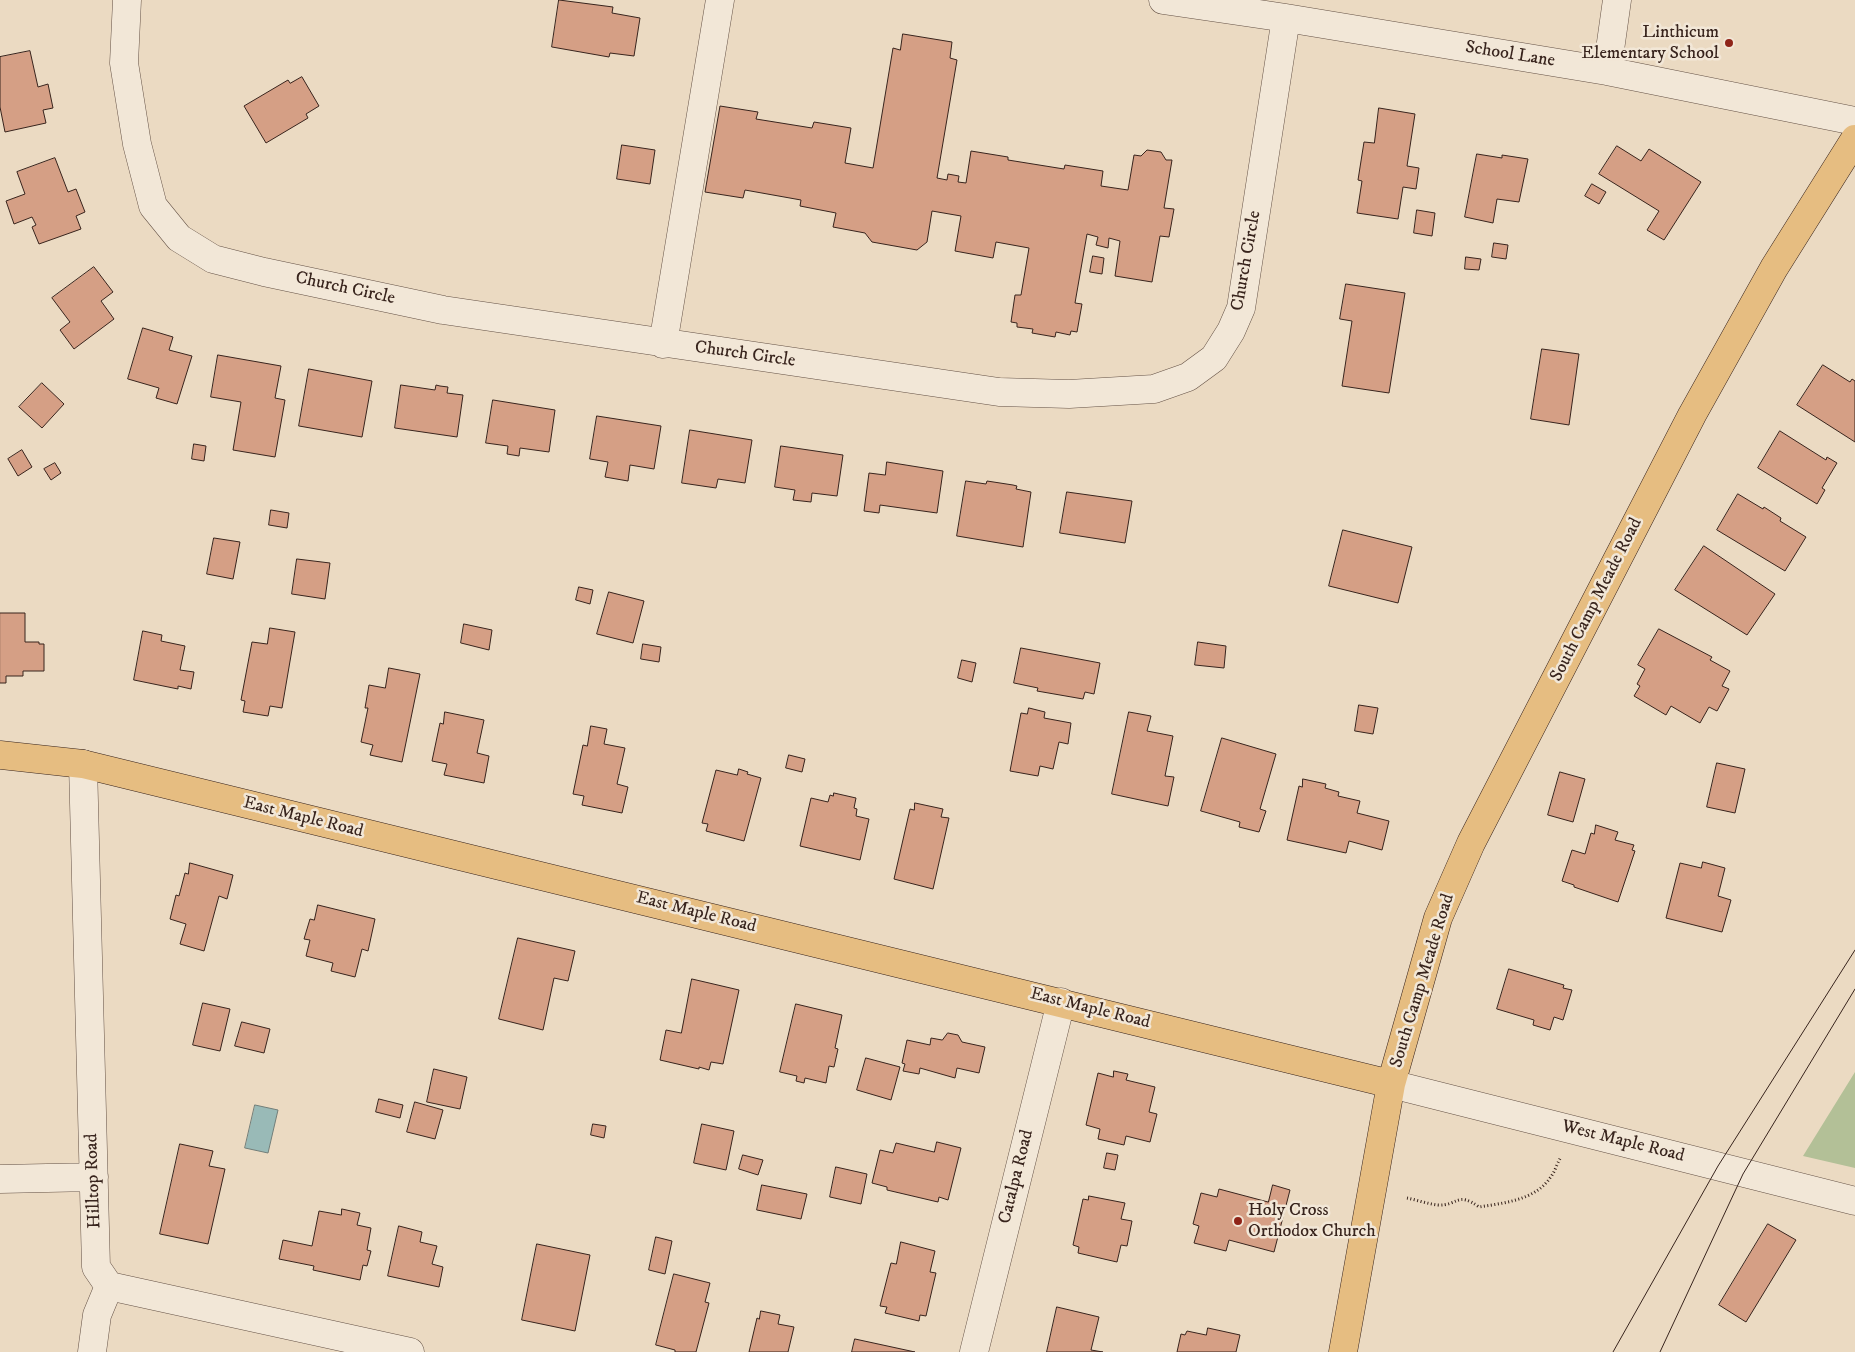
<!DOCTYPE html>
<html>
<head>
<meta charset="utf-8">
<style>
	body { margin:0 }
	canvas { display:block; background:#ebdac2 }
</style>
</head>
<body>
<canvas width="1855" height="1352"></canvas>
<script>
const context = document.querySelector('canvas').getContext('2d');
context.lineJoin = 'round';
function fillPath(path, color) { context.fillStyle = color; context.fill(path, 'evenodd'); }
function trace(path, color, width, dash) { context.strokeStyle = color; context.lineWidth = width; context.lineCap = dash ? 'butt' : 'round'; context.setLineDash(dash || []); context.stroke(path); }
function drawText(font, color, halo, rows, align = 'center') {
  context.font = font + ' "IM FELL DW Pica",serif'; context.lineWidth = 5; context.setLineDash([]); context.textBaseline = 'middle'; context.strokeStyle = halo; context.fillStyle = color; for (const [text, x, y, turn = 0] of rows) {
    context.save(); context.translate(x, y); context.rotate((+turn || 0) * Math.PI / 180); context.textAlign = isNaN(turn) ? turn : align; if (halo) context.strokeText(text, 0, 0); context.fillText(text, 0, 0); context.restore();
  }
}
fillPath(new Path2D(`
	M 1855,1072 L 1855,1168 L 1803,1156 Z`), '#b3c097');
const water = new Path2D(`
	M 255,1105 L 278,1110 L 268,1153 L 245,1148 Z`);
fillPath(water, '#99bab7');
trace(water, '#727e79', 1);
const building = new Path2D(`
	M 559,0 L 613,7 L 612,13 L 640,18 L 634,56 L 610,53 L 609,57 L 552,47 Z
	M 903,34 L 952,42 L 950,58 L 957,60 L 937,178 L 947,180 L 948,174 L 959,176 L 958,182 L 966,183 L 971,151 L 1008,157 L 1008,160 L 1064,169 L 1065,165 L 1103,171 L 1101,186 L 1128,190 L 1134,155 L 1141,156 L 1147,150 L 1161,152 L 1166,160 L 1172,160 L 1164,208 L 1174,209 L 1169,237 L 1160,236 L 1152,282 L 1115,276 L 1120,241 L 1109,238 L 1108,248 L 1096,245 L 1098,237 L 1087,234 L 1075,303 L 1082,304 L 1077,332 L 1071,331 L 1070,335 L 1056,332 L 1055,337 L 1032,333 L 1033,329 L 1017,327 L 1017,323 L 1011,322 L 1015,295 L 1021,295 L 1029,248 L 996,242 L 993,258 L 955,251 L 961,216 L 932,211 L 927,242 L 917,250 L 872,242 L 865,233 L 833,227 L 836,213 L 800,206 L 801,200 L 745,190 L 743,198 L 705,192 L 720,106 L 758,112 L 756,119 L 812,128 L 814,122 L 851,128 L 845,163 L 873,168 L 893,48 L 900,50 Z
	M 30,51 L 38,87 L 48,84 L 53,108 L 43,110 L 46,123 L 5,132 L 0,107 L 0,57 Z
	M 302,77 L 319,106 L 306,114 L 308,118 L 266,143 L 244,106 L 288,80 L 290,83 Z
	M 1379,108 L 1415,114 L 1407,166 L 1419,168 L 1416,189 L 1403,187 L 1398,219 L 1357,213 L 1362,181 L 1358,180 L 1364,142 L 1374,143 Z
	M 622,145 L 655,150 L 650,184 L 617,179 Z
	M 1617,146 L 1641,161 L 1649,149 L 1701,182 L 1664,240 L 1647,230 L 1659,211 L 1599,174 Z
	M 1477,154 L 1502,158 L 1502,155 L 1528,159 L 1519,202 L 1497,199 L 1493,223 L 1465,217 Z
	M 55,158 L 68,192 L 76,189 L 85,212 L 76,216 L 81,229 L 39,244 L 32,227 L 36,225 L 32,217 L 14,224 L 6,201 L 25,194 L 17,172 Z
	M 1592,184 L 1606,192 L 1599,204 L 1585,196 Z
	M 1417,210 L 1435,213 L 1432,236 L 1414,233 Z
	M 1494,243 L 1508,245 L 1506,259 L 1492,257 Z
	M 1093,256 L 1104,258 L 1102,274 L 1090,272 Z
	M 1466,257 L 1481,259 L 1479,270 L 1465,269 Z
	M 94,267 L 113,292 L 101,301 L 114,319 L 74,349 L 60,330 L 70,322 L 52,298 Z
	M 1346,284 L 1405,293 L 1389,393 L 1342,386 L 1352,321 L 1340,319 Z
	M 143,328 L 173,337 L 169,350 L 192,356 L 177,404 L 156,398 L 159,388 L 128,379 Z
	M 1542,349 L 1579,354 L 1569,425 L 1531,419 Z
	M 218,355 L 281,366 L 275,398 L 285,400 L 275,457 L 233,450 L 241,402 L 211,397 Z
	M 1823,365 L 1850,382 L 1852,379 L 1855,381 L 1855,442 L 1797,405 Z
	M 309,369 L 372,381 L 362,437 L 299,426 Z
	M 42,383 L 64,404 L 42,428 L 19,407 Z
	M 401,385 L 435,390 L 436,385 L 440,386 L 448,387 L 447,393 L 463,395 L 457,437 L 395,428 Z
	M 493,400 L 555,410 L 549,452 L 520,448 L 519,456 L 507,454 L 508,446 L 486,443 Z
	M 597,416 L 661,426 L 654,469 L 630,465 L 628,481 L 605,477 L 608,462 L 590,459 Z
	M 690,430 L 752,440 L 745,483 L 718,479 L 716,488 L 682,483 Z
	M 1780,431 L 1826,460 L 1827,457 L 1837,463 L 1822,488 L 1825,490 L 1817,504 L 1758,468 Z
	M 194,444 L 206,446 L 204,461 L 192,459 Z
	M 781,446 L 843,455 L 837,496 L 812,493 L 811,502 L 793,500 L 795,490 L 775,487 Z
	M 22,450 L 32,467 L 18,476 L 8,459 Z
	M 887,462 L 943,471 L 937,513 L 880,505 L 879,513 L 864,511 L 869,473 L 885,475 Z
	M 55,463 L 61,473 L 51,480 L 44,469 Z
	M 966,481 L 986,484 L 987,481 L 1013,485 L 1017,486 L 1016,489 L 1031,492 L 1023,547 L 957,536 Z
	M 1067,492 L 1132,501 L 1125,543 L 1060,533 Z
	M 1738,494 L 1763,509 L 1764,507 L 1781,518 L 1780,521 L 1806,537 L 1785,571 L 1717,530 Z
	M 271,510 L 289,513 L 287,528 L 269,525 Z
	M 1343,530 L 1412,547 L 1398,603 L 1329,586 Z
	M 214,538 L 240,542 L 233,579 L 207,574 Z
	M 1704,546 L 1775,594 L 1747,635 L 1675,590 Z
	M 297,559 L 330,563 L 325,599 L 292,594 Z
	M 579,587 L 593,590 L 590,604 L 576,600 Z
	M 609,592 L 644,601 L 633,643 L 597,634 Z
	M 0,613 L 25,613 L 25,642 L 39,642 L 39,644 L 44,644 L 44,671 L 23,671 L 23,676 L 6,676 L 6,683 L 0,683 Z
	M 464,624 L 492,630 L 489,650 L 461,643 Z
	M 270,628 L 295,632 L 282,708 L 270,706 L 268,716 L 243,712 L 245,701 L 241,700 L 252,642 L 267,644 Z
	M 1659,629 L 1712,657 L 1710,660 L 1730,671 L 1722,686 L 1729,689 L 1717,711 L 1709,707 L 1700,723 L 1671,706 L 1666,715 L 1634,696 L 1640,686 L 1637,684 L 1645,669 L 1638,665 Z
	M 143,631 L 162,635 L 161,641 L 185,646 L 180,670 L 194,672 L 191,689 L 178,686 L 178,689 L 134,680 Z
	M 1198,642 L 1226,646 L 1224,668 L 1195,665 Z
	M 643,644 L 661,647 L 659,662 L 641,659 Z
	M 1021,648 L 1100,663 L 1094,694 L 1085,692 L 1083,699 L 1037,691 L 1038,688 L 1014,683 Z
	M 962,660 L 976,663 L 972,682 L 958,678 Z
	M 389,668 L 420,674 L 402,762 L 370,755 L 373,745 L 361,742 L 368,708 L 365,708 L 369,685 L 385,688 Z
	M 1359,705 L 1378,708 L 1373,734 L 1355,731 Z
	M 1029,708 L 1045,712 L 1044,718 L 1071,723 L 1068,744 L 1059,742 L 1053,769 L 1040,766 L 1038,776 L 1010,771 L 1021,713 L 1027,714 Z
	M 445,712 L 484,720 L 477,753 L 489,756 L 484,783 L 444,775 L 447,764 L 432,761 L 440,723 L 443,724 Z
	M 1129,712 L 1151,716 L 1147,731 L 1173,736 L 1165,776 L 1174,777 L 1168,806 L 1112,794 Z
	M 591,726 L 607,729 L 604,744 L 625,748 L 617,784 L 628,787 L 622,813 L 582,805 L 584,796 L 573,794 L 583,745 L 587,746 Z
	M 1222,738 L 1276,754 L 1260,809 L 1266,811 L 1259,832 L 1239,827 L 1240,822 L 1201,811 Z
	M 789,755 L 805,759 L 802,772 L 786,768 Z
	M 1717,763 L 1745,769 L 1735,813 L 1707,807 Z
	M 739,769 L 748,772 L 747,774 L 761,778 L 744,841 L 706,831 L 708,824 L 702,823 L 716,770 L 737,775 Z
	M 1560,772 L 1585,779 L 1573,822 L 1548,815 Z
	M 1303,779 L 1326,784 L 1325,788 L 1339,792 L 1338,796 L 1360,801 L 1357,813 L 1389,821 L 1382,850 L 1349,841 L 1346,853 L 1287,840 L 1299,786 L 1302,787 Z
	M 834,793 L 856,798 L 854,808 L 857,809 L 856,816 L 869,819 L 860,860 L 800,846 L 811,798 L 828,802 L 830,795 L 833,796 Z
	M 915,803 L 943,809 L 941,817 L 949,818 L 933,889 L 894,879 L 910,809 L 914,810 Z
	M 1596,825 L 1618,832 L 1615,840 L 1634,845 L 1632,850 L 1635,851 L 1618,902 L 1574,887 L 1574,885 L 1562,881 L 1572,850 L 1585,854 L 1591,833 L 1594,834 Z
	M 1703,862 L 1725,868 L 1718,896 L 1731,900 L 1722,932 L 1666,918 L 1680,863 L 1701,868 Z
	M 190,863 L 233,875 L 227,899 L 219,896 L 204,951 L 180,944 L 186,924 L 170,919 L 176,895 L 179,896 L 185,873 L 188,874 Z
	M 318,905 L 375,919 L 368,951 L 362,949 L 355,977 L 331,971 L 333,963 L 306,956 L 310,940 L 304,939 L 310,919 L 314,920 Z
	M 518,938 L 575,951 L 568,981 L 554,978 L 543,1030 L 499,1019 Z
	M 1509,969 L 1564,985 L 1563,988 L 1572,990 L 1563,1020 L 1554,1017 L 1550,1030 L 1533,1025 L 1534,1020 L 1497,1009 Z
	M 692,979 L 739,990 L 723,1064 L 711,1062 L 709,1070 L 699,1067 L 699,1069 L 660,1060 L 666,1030 L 681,1033 Z
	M 203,1003 L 230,1009 L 220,1051 L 193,1045 Z
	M 796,1004 L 842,1015 L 835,1048 L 838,1049 L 834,1067 L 829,1066 L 826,1083 L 805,1078 L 804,1083 L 796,1081 L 797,1076 L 780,1072 Z
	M 242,1022 L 270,1029 L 264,1053 L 235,1046 Z
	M 948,1033 L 958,1035 L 962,1042 L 985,1047 L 979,1073 L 957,1068 L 955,1078 L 920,1068 L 919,1074 L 903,1071 L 905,1064 L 902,1063 L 907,1040 L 930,1045 L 931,1038 L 942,1040 Z
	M 866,1058 L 900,1067 L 891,1100 L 857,1090 Z
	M 434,1069 L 467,1077 L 460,1109 L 427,1102 Z
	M 1114,1071 L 1128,1074 L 1126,1080 L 1155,1087 L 1149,1112 L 1157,1114 L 1150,1142 L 1126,1136 L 1124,1145 L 1098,1139 L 1100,1129 L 1086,1125 L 1098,1073 L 1113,1077 Z
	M 379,1099 L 403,1105 L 400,1118 L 376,1112 Z
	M 415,1102 L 443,1110 L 435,1139 L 407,1132 Z
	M 593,1124 L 606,1126 L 604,1138 L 591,1135 Z
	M 702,1124 L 734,1131 L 726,1170 L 694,1163 Z
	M 937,1142 L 961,1148 L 948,1200 L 939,1197 L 938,1202 L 887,1190 L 887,1187 L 872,1183 L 880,1150 L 893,1153 L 896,1143 L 934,1152 Z
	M 180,1144 L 213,1151 L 209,1166 L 225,1169 L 208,1244 L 160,1234 Z
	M 1107,1153 L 1118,1155 L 1115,1170 L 1104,1168 Z
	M 743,1155 L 763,1160 L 758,1175 L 739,1169 Z
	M 836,1167 L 867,1174 L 861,1204 L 830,1197 Z
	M 762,1185 L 807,1194 L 801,1219 L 757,1210 Z
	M 1273,1185 L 1290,1190 L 1274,1252 L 1229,1240 L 1226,1251 L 1194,1243 L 1199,1226 L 1193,1224 L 1201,1193 L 1217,1197 L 1219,1189 L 1268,1202 Z
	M 1089,1196 L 1125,1203 L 1121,1219 L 1132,1221 L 1127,1246 L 1121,1245 L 1117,1262 L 1078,1253 L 1079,1247 L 1073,1245 L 1083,1199 L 1088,1200 Z
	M 342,1209 L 360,1213 L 357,1225 L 371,1228 L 367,1250 L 371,1251 L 367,1266 L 363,1265 L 360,1280 L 313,1270 L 314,1266 L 279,1259 L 283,1240 L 312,1246 L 319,1211 L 341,1215 Z
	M 1768,1224 L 1796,1240 L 1746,1322 L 1719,1305 Z
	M 399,1226 L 422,1232 L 420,1242 L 437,1246 L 432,1264 L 443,1267 L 439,1287 L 388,1276 Z
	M 656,1237 L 672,1241 L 665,1274 L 649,1270 Z
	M 901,1242 L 935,1251 L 930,1272 L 936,1273 L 932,1290 L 926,1316 L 920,1315 L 919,1321 L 885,1313 L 887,1307 L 880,1306 L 891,1263 L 896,1264 Z
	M 537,1244 L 590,1255 L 575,1331 L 522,1320 Z
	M 674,1274 L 710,1283 L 705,1302 L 709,1303 L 696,1352 L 675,1352 L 675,1350 L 656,1345 Z
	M 1057,1307 L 1099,1317 L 1091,1350 L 1103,1352 L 1047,1352 Z
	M 761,1311 L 780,1315 L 778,1324 L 794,1327 L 788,1352 L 749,1352 L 757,1318 L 759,1319 Z
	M 1208,1328 L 1240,1335 L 1236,1352 L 1177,1352 L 1181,1334 L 1185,1335 L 1187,1331 L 1206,1335 Z
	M 855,1339 L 915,1352 L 852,1352 Z`);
fillPath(building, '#d59f85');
trace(building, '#38241d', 1);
const minor = new Path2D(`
	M 127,0 L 124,63 L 137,144 L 153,206 L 179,238 L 213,259 L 264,272 L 443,310 L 999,392 L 1069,394 L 1154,389 L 1188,377 L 1214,358 L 1231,331 L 1241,308 L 1286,18
	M 1163,0 L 1286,18 L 1607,71 L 1855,121
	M 1607,71 L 1617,0
	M 663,344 L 720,0
	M 83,764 L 96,1267 L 109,1286 L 410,1352
	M 1391,1084 L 1855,1201
	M 0,1179 L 94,1177
	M 92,1352 L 97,1315 L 109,1286
	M 974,1352 L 1061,1002`);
const major = new Path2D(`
	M 0,755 L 83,764 L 1391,1084
	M 1343,1352 L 1391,1084 L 1438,918 L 1471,843 L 1692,415 L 1774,268 L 1855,139`);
trace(minor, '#655246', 29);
trace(major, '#38241d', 29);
trace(new Path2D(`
	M 1407,1198 C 1417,1200 1428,1204 1438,1205 C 1458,1206 1457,1191 1479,1207 C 1504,1203 1535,1200 1550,1178 C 1555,1172 1557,1163 1561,1157`), '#38241d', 3, [1, 2.5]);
trace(minor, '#f2e7d7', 28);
trace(major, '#e6bd81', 28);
trace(new Path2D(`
	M 1613,1352 L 1718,1166 L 1855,950
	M 1660,1352 L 1743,1174 L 1855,989`), '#38241d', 1);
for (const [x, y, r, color] of [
	[1729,43,5,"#8f2418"],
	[1238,1221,5,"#8f2418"]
]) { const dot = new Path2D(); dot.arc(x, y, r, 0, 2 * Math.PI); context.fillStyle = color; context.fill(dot); trace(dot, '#f2e7d7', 2); }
drawText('18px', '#38241d', '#f2e7d7', [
	["Linthicum",1719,33],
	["Elementary School",1719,54],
	["Holy Cross",1248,1211,"left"],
	["Orthodox Church",1248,1232,"left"]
], 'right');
drawText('18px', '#38241d', '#f2e7d7', [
	["School Lane",1510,55,9],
	["Church Circle",1247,261,-80],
	["Church Circle",345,289,12],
	["Church Circle",745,355,8],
	["South Camp Meade Road",1597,600,-63],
	["East Maple Road",303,818,14],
	["East Maple Road",696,913,14],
	["South Camp Meade Road",1423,981,-73],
	["East Maple Road",1090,1009,14],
	["West Maple Road",1623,1142,14],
	["Catalpa Road",1017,1177,-76],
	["Hilltop Road",94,1181,-92]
]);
</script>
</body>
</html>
